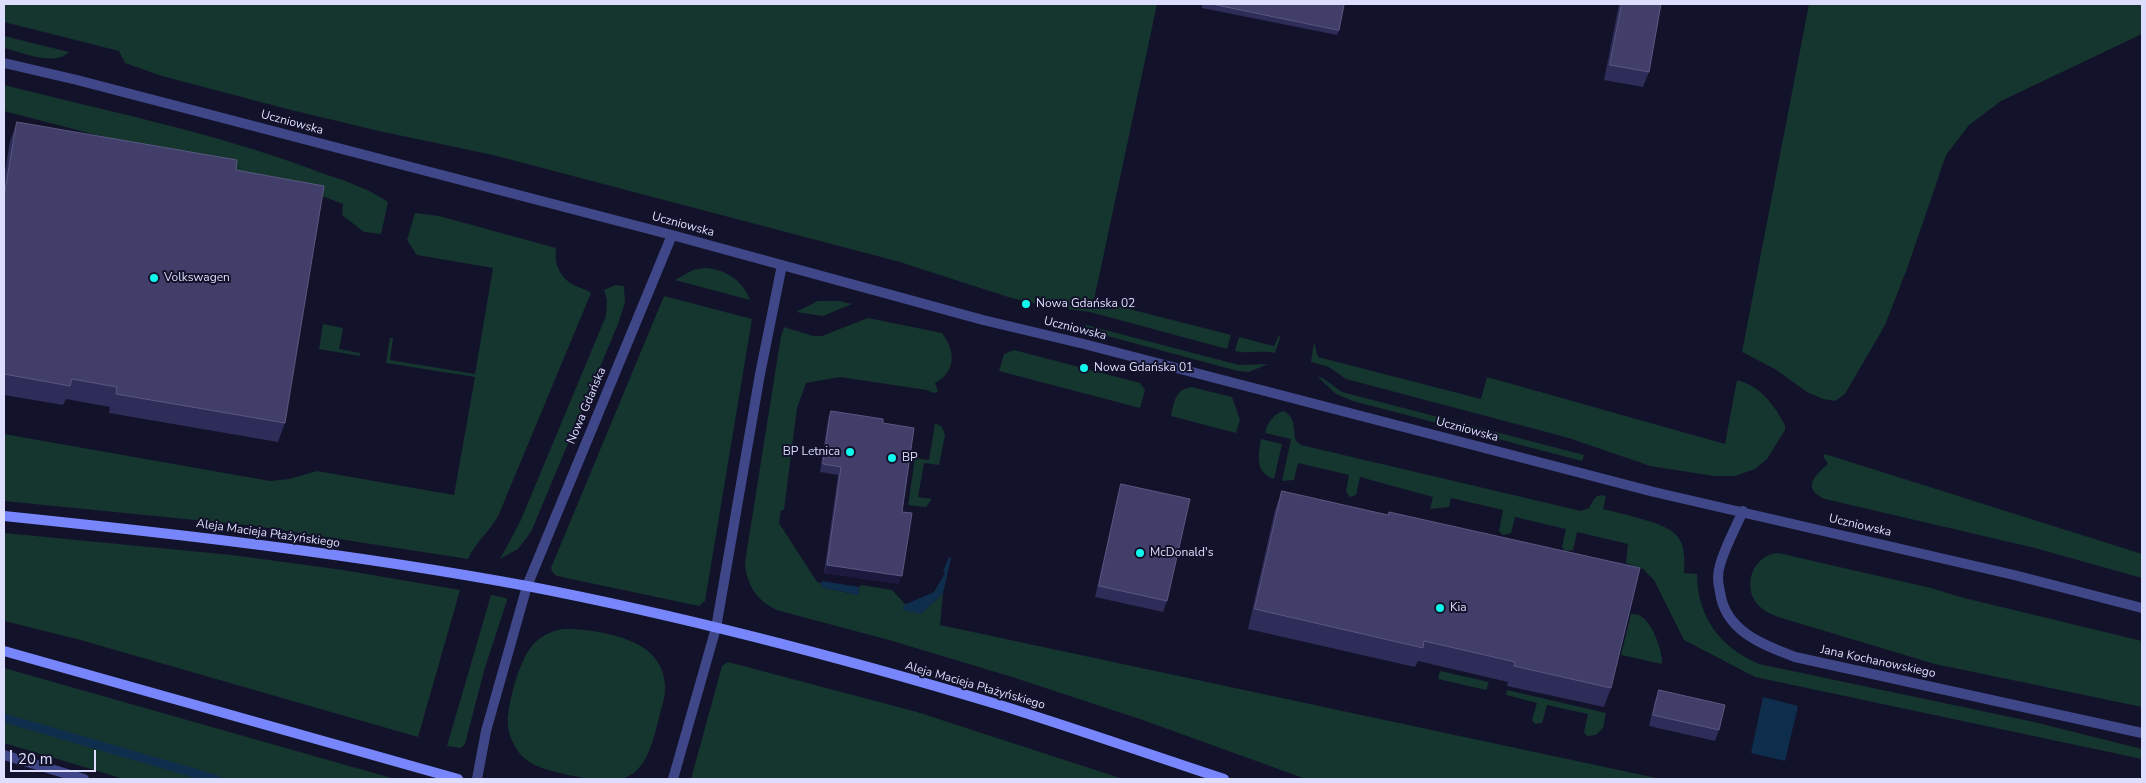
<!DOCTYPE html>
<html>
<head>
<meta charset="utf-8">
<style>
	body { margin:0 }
	#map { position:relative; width:2146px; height:783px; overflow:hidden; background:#13122b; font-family:"Nunito Sans",sans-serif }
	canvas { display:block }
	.frame { position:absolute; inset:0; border:5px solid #dddefe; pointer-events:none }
	.scale { position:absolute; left:10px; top:750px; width:86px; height:22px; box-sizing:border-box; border:2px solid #dddefe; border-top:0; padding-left:6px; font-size:15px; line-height:18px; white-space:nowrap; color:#dddefe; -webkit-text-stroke:4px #13122b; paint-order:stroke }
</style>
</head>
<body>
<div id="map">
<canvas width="2146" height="783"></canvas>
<div class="frame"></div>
<div class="scale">20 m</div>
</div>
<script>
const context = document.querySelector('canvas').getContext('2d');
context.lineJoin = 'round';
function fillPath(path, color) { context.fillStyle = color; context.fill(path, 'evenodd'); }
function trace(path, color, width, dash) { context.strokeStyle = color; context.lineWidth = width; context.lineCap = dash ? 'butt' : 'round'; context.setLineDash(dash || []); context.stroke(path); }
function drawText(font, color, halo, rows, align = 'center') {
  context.font = font + ' "Nunito Sans",sans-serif'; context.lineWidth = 4; context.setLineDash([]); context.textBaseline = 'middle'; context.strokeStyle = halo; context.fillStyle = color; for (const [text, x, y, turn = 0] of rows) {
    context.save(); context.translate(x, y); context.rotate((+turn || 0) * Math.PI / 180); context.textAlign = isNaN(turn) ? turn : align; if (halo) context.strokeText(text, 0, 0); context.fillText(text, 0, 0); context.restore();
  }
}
fillPath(new Path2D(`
	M 4,4 L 1157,4 L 1094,300 L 1231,335 L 1227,349 L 1090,312 L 1045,306 L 1008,297 L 900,262 L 493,155 L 379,131 L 287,109 L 162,76 L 125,63 L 119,51 L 4,22 Z
	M 1809,4 L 2142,4 L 2142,34 L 2001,101 L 1969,125 L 1946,155 L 1908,266 L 1885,325 L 1845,394 L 1835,401 L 1823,399 L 1807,392 L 1775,369 L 1742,352 Z
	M 4,36 L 69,52 C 54,67 21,52 4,48 Z
	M 4,85 C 106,111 212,132 311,169 C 338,179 365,186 388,202 L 381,234 L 364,232 L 342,215 L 343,204 L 303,189 L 4,111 Z
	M 415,213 L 439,216 L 556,248 C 554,264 560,279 576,286 C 582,289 586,289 591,293 L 499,514 C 491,531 475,542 468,559 L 255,526 L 4,501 L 4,434 L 270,481 L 289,479 L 317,471 L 454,495 L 475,377 L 386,363 L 390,338 L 393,338 L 390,360 L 475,374 L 493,268 L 417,255 L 407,240 Z
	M 704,268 C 725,269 743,280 750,300 L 675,280 L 693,270 Z
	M 615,285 L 624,286 L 625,302 L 618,324 L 531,532 L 518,549 L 500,559 L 520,522 L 606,316 L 607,300 L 604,290 Z
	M 664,296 L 752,319 L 705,601 L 699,606 L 557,576 L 553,573 L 551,568 Z
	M 818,301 L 839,301 L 852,304 L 823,316 L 796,312 Z
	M 868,318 L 942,333 C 956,351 956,372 935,383 L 938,392 L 933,393 L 927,390 L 840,377 L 806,383 L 797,408 L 784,510 L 781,510 L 779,523 L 817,582 L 821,583 L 821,587 L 858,595 L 859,587 L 862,585 L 892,590 L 906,605 L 904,606 L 921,614 L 943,593 L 940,625 L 1661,779 L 1306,779 L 1140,719 L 1012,677 L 889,640 L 780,611 C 758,603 746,585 745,562 L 781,336 L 784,327 L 813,336 L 822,336 Z
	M 323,324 L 343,328 L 339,349 L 360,353 L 360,356 L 319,349 Z
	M 1086,325 L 1239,365 L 1268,364 L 1249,372 L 1238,371 L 1085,330 Z
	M 1279,335 L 1280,338 L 1275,353 C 1261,350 1249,354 1235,351 L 1239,337 L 1274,346 Z
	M 1314,342 L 1318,357 L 1481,399 L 1487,377 L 1725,444 L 1737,380 C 1762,387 1773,404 1785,425 L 1785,430 L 1767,459 L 1755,469 L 1735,476 L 1714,476 L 1650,466 L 1569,438 L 1346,379 L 1329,367 L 1311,362 Z
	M 1014,350 L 1140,383 L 1145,390 L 1140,408 L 999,371 L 1004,354 Z
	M 1317,376 L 1324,379 L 1342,392 L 1584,455 L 1582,461 L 1353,401 L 1336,394 Z
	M 1191,387 L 1232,397 L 1240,420 L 1236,433 L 1171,416 C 1174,402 1175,390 1191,387 Z
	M 1283,411 C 1297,417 1292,429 1296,441 L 1301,445 L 1581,511 L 1589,508 C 1594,500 1595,493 1606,496 L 1603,509 C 1617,512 1631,516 1645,520 C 1677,529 1687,538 1684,573 L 1697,574 C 1697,617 1721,648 1759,664 L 2034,722 L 2142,749 L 2142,759 L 1755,677 L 1684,640 L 1654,580 L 1643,569 L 1626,563 L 1628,544 L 1577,532 L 1573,550 L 1565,551 L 1562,547 L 1566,529 L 1515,517 L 1511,533 L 1503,535 L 1499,531 L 1503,510 L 1451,498 L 1449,507 L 1430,509 L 1433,497 L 1360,477 L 1356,495 L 1350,497 L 1346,492 L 1349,475 L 1298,463 L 1294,480 L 1282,481 L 1291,439 L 1265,433 C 1268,422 1273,415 1283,411 Z
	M 935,423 L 942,427 L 945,435 L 939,465 L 924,463 L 918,497 L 932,499 L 926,507 L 908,505 L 915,458 L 929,460 Z
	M 1261,439 L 1282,444 L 1274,479 C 1255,473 1258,455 1261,439 Z
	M 1825,454 L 2142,554 L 2142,578 L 2035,548 L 1825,499 C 1801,489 1815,475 1828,464 L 1823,456 Z
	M 4,533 L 232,555 L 343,570 L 460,590 L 418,737 L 77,639 L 4,621 Z
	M 1778,553 L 1931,588 L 1960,597 L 2142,641 L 2142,707 L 1935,664 L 1778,617 C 1770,614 1763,610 1757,604 C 1742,585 1753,555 1778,553 Z
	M 491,595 L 506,598 L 507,600 L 484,671 L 465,744 L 461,748 L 447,746 Z
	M 1631,614 C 1635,614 1639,614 1642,617 C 1653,624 1663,652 1662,664 L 1621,655 Z
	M 563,629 C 588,628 638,636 654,657 C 662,667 665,677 665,689 C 665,699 661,709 659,718 C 653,740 647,774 620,779 C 603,783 584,778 568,775 C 550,770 533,768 520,754 C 514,746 509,736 508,726 C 506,707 519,662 531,647 C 539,637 550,631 563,629 Z
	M 728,662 L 917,712 L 1123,779 L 691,779 L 722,666 Z
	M 4,668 L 395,779 L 124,779 L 4,743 Z
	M 1440,671 L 1489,682 L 1486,690 L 1438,679 Z
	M 1507,690 L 1606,713 L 1603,728 L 1596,735 L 1587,736 L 1584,732 L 1588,714 L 1547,705 L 1542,723 L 1535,724 L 1532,720 L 1537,703 L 1506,695 Z`), '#15352f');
fillPath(new Path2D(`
	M 949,557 L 951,558 L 943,593 L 921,614 L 903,610 L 904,605 L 934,592 L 945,573 L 943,571 Z
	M 822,581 L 859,587 L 858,595 L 821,587 Z
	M 1763,697 L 1798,706 L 1785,761 L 1751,753 Z`), '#0f2e4d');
trace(new Path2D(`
	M 4,718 L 215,779`), '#0f2e4d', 9);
trace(new Path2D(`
	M 4,63 L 77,80 L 672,235 L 983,320 L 1084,344 L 1654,492 L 2014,575 L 2142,608
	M 1743,511 C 1735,529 1725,547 1720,565 C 1717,574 1718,584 1720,592 C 1725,631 1763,645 1795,657 L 2142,733
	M 4,755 L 84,779
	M 477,779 L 486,731 L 527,586 L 672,235
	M 673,779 L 716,628 L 760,374 L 782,265`), '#3f4788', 10);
trace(new Path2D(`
	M 4,516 C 179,534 354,554 527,586 C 688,617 847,659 1003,706 C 1077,729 1151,755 1224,779
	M 4,651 L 458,779`), '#7787fb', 10);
fillPath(new Path2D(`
	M 1202,4 L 1341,4 L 1339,30 L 1337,35 L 1202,8 Z
	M 1619,4 L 1661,4 L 1649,72 L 1643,87 L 1604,80 Z
	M 17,122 L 236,170 L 285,423 L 278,442 L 109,413 L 110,407 L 66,399 L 63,405 L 4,395 L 4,178 L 10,141 Z
	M 831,411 L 883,423 L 902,512 L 899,584 L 824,573 L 838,475 L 820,472 L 828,419 Z
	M 1121,484 L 1167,601 L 1163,612 L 1095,597 L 1118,495 Z
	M 1282,491 L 1388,515 L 1389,512 L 1611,688 L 1604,707 L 1507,686 L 1508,682 L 1418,661 L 1415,667 L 1248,629 L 1275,510 Z
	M 1659,690 L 1719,730 L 1715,741 L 1649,726 L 1655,701 Z`), '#2e2c58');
fillPath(new Path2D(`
	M 827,565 L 902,576 L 899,584 L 824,573 Z`), '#1b1a3e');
const building = new Path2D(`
	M 1212,4 L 1341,4 L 1344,5 L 1339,30 Z
	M 1622,4 L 1661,4 L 1649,72 L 1610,65 Z
	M 17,122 L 237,160 L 236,170 L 324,186 L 285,423 L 116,394 L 117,387 L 72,379 L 70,386 L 4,374 L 4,197 Z
	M 831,411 L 883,419 L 883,423 L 914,428 L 902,512 L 912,513 L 902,576 L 827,565 L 841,467 L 823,464 Z
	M 1121,484 L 1190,499 L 1167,601 L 1099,586 Z
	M 1282,491 L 1388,515 L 1389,512 L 1640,568 L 1611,688 L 1514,666 L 1515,662 L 1424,641 L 1423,648 L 1255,609 Z
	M 1659,690 L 1725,705 L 1719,730 L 1653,715 Z`);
fillPath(building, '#413f69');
trace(building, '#595881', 1);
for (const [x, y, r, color] of [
	[154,278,5,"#10f7ed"],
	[1026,304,5,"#10f7ed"],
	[1084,368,5,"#10f7ed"],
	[850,452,5,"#10f7ed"],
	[892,458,5,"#10f7ed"],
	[1140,553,5,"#10f7ed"],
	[1440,608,5,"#10f7ed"]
]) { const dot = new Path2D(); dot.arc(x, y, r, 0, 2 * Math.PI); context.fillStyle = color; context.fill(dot); trace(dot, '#13122b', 2); }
drawText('12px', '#dddefe', '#13122b', [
	["Uczniowska",292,123,15],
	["Uczniowska",683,225,15],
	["Uczniowska",1075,329,14],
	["Nowa Gdańska",587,406,-67],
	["Uczniowska",1467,430,15],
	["Uczniowska",1860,526,13],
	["Aleja Macieja Płażyńskiego",268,534,8],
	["Jana Kochanowskiego",1878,662,12],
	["Aleja Macieja Płażyńskiego",975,686,16]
]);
drawText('12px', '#dddefe', '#13122b', [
	["Volkswagen",164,278],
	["Nowa Gdańska 02",1036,304],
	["Nowa Gdańska 01",1094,368],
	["BP Letnica",840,452,"right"],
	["BP",902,458],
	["McDonald's",1150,553],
	["Kia",1450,608]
], 'left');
</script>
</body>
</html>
